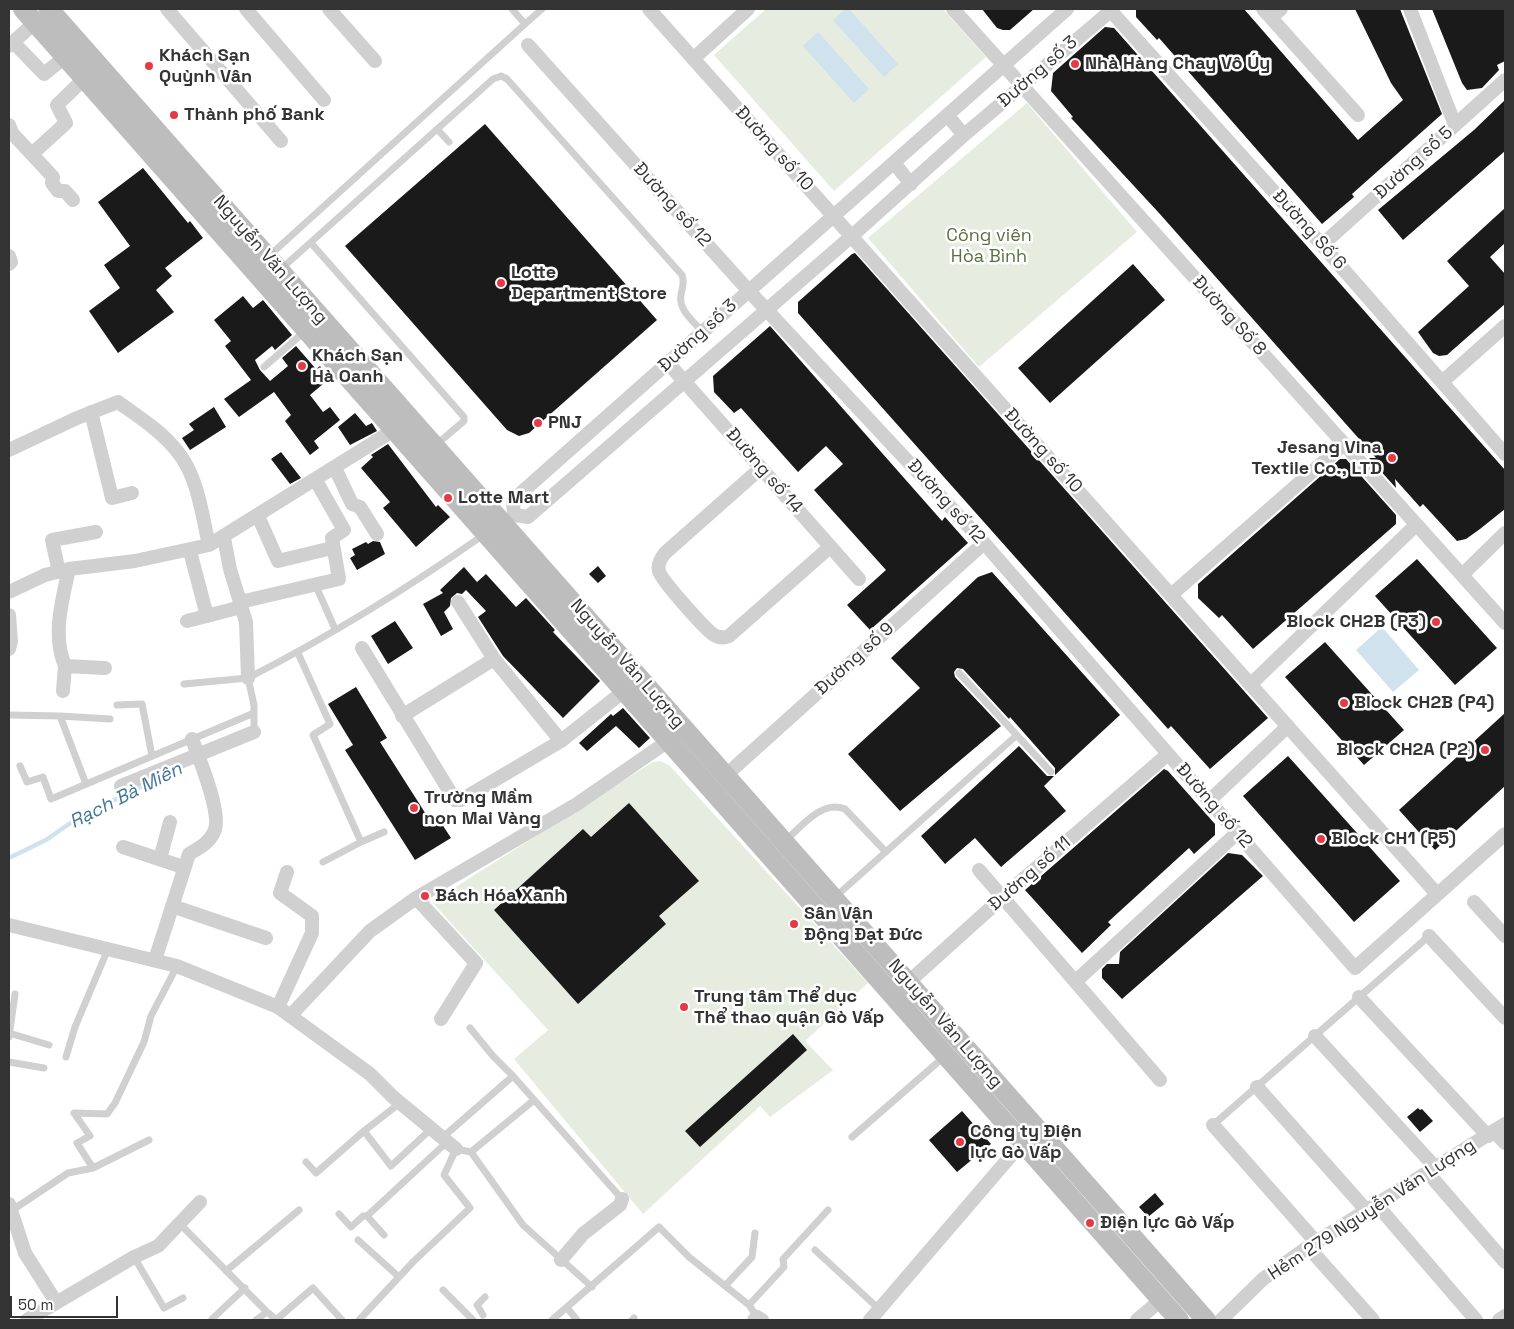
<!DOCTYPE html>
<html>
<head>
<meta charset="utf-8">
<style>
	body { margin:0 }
	#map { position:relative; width:1514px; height:1329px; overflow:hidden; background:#fff; font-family:"Space Grotesk",sans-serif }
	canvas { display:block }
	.frame { position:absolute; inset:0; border:10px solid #333; pointer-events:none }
	.scale { position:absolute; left:10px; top:1296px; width:108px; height:22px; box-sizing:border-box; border:2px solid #333; border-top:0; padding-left:6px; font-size:15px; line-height:18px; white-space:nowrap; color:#333; -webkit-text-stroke:4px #fff; paint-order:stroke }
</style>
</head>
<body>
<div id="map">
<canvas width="1514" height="1329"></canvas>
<div class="frame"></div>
<div class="scale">50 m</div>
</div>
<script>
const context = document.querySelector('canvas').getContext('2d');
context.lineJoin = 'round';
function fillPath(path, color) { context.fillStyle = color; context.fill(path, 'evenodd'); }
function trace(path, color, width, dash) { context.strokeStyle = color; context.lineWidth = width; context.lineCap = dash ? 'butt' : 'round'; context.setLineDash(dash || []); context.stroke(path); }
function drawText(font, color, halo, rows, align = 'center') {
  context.font = font + ' "Space Grotesk",sans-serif'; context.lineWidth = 5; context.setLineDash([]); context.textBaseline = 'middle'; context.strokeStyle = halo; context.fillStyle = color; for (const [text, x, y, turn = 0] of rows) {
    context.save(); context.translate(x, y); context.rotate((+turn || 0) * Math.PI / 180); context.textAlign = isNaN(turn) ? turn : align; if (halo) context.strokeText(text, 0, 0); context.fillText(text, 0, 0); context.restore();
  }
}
fillPath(new Path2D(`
	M 766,9 L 943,9 L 986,57 L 834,191 L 714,55 Z
	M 1027,103 L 1137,232 L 979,367 L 868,238 Z
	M 661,761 L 670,766 L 868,983 L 805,1041 L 833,1070 L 770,1117 L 760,1106 L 643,1214 L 514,1059 L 548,1030 L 432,902 L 653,762 Z`), '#e6ecdf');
fillPath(new Path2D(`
	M 845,9 L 849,9 L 898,64 L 884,77 L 833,20 Z
	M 818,32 L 869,89 L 854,103 L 803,46 Z
	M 1382,627 L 1419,670 L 1393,692 L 1356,650 Z`), '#cfe2ee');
trace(new Path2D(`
	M 9,858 L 46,840 L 79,817 L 166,775`), '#cfe2ee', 4.5);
fillPath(new Path2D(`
	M 982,9 L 1034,9 L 1010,30 L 1003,30 L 997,28 Z
	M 1136,9 L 1244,9 L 1358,140 L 1403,100 L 1391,83 L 1355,9 L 1400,9 L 1442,114 L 1352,194 L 1354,197 L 1322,224 L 1159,38 L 1157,40 L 1136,17 Z
	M 1432,9 L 1505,9 L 1505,61 L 1497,65 L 1499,70 L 1482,88 L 1467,90 L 1462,83 Z
	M 1105,27 L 1114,28 L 1505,470 L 1505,509 L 1480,529 L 1466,539 L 1457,541 L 1423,504 L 1420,507 L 1395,479 L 1396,488 L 1369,458 L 1376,458 L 1159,213 L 1071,118 L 1073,117 L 1051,91 L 1053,73 Z
	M 1505,100 L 1505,151 L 1403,240 L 1378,210 L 1474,130 Z
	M 485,124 L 657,320 L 529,433 L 519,436 L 507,430 L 345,246 Z
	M 143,168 L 188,223 L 190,221 L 203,238 L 165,268 L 172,276 L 156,290 L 174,312 L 118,353 L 89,311 L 120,288 L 104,265 L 130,246 L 98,202 Z
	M 1505,208 L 1505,243 L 1490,257 L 1505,274 L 1505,304 L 1447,355 L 1439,356 L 1433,353 L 1418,332 L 1469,286 L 1447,261 Z
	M 855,253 L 1268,718 L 1210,769 L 1171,726 L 1168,729 L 798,313 L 798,302 L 852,254 Z
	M 1133,264 L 1165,300 L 1050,403 L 1018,368 Z
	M 243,296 L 253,308 L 263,300 L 292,335 L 275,350 L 272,346 L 255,360 L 260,370 L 270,381 L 288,366 L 282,358 L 296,346 L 316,369 L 320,366 L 330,378 L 310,395 L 323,412 L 330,407 L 340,420 L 314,441 L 319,448 L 310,455 L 285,421 L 291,415 L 274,392 L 239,417 L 224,399 L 251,380 L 225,346 L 231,341 L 214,320 Z
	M 770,326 L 942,521 L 945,517 L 968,543 L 870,630 L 847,605 L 886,570 L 814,490 L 843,464 L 826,446 L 798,472 L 741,408 L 734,413 L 714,392 L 713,376 Z
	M 214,407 L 226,427 L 190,450 L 182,438 L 194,430 L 189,424 Z
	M 355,413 L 366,426 L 372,423 L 377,431 L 350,445 L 338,427 Z
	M 388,444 L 436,507 L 438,505 L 450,517 L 416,547 L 383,508 L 390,502 L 361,468 L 373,457 L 371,455 Z
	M 281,452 L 301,478 L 290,484 L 271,459 Z
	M 1340,459 L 1346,459 L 1396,515 L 1396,524 L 1253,649 L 1222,615 L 1219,618 L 1198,598 L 1198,584 Z
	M 373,541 L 380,542 L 385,554 L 357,570 L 350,558 L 355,555 L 352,549 L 366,542 L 368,544 Z
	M 1417,559 L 1497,648 L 1455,685 L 1375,596 Z
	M 598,566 L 606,576 L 598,583 L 589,574 Z
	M 464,567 L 477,582 L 486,574 L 516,607 L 526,598 L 555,630 L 553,632 L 600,681 L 563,718 L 503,656 L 478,617 L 486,611 L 466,590 L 462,594 L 457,593 L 451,598 L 450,606 L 444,612 L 453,629 L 441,636 L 423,604 L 443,593 L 440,590 Z
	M 992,572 L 1120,715 L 1055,775 L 1055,768 L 1010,717 L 1009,719 L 963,669 L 957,668 L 954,672 L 955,677 L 1001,726 L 900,811 L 848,754 L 920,688 L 891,658 L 978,577 Z
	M 395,621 L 413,648 L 388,664 L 371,636 Z
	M 1325,642 L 1404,730 L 1364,765 L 1285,677 Z
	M 356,687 L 387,738 L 380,742 L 429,819 L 436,815 L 451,838 L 415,860 L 345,750 L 353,745 L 328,704 Z
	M 623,708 L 650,738 L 639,748 L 616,726 L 587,751 L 579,743 L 611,714 L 613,716 Z
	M 1505,713 L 1505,786 L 1435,850 L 1399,810 Z
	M 1019,746 L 1047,776 L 1054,776 L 1044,786 L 1066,811 L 1001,867 L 975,838 L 945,864 L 921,836 Z
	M 1288,756 L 1400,881 L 1354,922 L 1243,796 Z
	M 1164,769 L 1168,771 L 1215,824 L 1215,835 L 1194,854 L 1189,848 L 1108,922 L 1111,925 L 1082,953 L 1025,890 Z
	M 629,803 L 699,881 L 659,916 L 666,924 L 578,1004 L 494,910 L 583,829 L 591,837 Z
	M 1228,853 L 1242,855 L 1263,876 L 1122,999 L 1102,978 L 1102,969 L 1107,964 L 1119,964 L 1120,952 Z
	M 793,1034 L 807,1050 L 700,1147 L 685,1131 Z
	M 1418,1108 L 1420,1110 L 1422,1109 L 1433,1121 L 1420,1132 L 1407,1117 Z
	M 962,1111 L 991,1144 L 957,1172 L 929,1140 Z
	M 1155,1193 L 1164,1204 L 1148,1217 L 1139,1207 Z`), '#1a1a1a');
trace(new Path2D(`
	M 512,9 L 525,24 L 542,9
	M 438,130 L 449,142
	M 311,243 L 464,417 L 464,421 L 437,444
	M 270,255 L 525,24
	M 281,269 L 493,79 L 501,76 L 507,79 L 682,275 C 685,283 682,287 681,295 C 678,310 694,322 703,332
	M 264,367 L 304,332
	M 315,584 L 335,629
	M 298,653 L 330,724 L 313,735 L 361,842 L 323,862
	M 959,673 L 1051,772
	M 184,684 L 248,678
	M 117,705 L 142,704 L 152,756
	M 9,715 L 60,716 L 86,784
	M 60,716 L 110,719
	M 254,732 L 254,705 L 248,678 C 328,637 405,590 479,538 L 485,537
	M 20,766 L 27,782 L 43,777 L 51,799 L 254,713
	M 785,841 C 800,828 822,799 845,809 L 886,852
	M 361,842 L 384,832
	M 834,898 L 1017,735
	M 470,1028 L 493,1056 L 513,1076
	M 9,1033 L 49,1045
	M 9,1037 L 15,994
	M 66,1057 L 75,1027 L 108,949
	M 9,1062 L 44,1068
	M 1213,1125 L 1429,936
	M 364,1131 L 391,1166 L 432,1128
	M 443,1137 L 513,1076 L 622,1199
	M 852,1137 L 945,1056
	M 471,1152 L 534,1100
	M 306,1162 L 316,1173 L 364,1131 L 400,1103
	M 93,1168 L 77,1143 L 90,1136 L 74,1113 L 107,1114 L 115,1103 L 144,1042 L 151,1016 L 177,966
	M 11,1211 L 68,1173 L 93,1168 L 149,1140
	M 339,1214 L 351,1227 L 363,1216 L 367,1216 L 447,1142
	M 367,1216 L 384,1235
	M 179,1223 L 267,1312 L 277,1320
	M 358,1240 L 399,1277
	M 815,1250 L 879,1309
	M 134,1257 L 164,1308 L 183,1298
	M 226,1271 L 299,1210
	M 725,1286 L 752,1257 L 755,1233
	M 443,1290 L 473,1320
	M 568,1309 L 577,1320
	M 483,1315 L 477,1305 L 485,1297
	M 757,1317 L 749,1305 L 784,1267 L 783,1259 L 828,1210
	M 212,1319 L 245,1288
	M 277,1319 L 313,1288 L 342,1320
	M 256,1320 L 267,1312
	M 359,1320 L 413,1262 L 470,1208 L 444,1175 L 456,1149 L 471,1152 L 523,1225 L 592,1287
	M 552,1320 L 659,1227 L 689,1257 L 749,1305
	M 632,1320 L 634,1318`), '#d0d0d0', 7);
trace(new Path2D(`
	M 167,9 L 281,141
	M 246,9 L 324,100
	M 329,9 L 375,61
	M 649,9 L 1437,894
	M 953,9 L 1505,623
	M 1109,9 L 1322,245 L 1505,454
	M 1263,9 L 1358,115
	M 1410,9 L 1455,125
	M 1271,17 L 1281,9
	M 13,42 L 44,74 L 65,57
	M 528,45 L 748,290 L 984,543 L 1355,968 L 1505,834
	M 9,46 L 41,17
	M 693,59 L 748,9
	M 947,115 L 964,135
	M 9,125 L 12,133 L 53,177 L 52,183 L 58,191 L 65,191 L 73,200
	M 32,154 L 66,123 L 57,105 L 85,78
	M 895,164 L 911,184
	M 1322,245 L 1505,80
	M 9,256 L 11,262 L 9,264
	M 668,363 L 859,579
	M 1442,382 L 1505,326
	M 91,412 L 112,498 L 132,493
	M 9,450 L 77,418 L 118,402 C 139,417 161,431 177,451 C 198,476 202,515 209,545
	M 335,468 L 352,504 L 360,507 L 377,534
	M 761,468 L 665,553 C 661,558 657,564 659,571 C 661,580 705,629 714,635 C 719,638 724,638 729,636 L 830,547
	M 514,515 L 528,517 L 853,235 L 964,135 L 1113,9
	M 514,515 L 513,500 L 1067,9
	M 258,516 L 278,561 L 332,548
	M 224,538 L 230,569 L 246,622 L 248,678
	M 190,551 L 207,616
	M 69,569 C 62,601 52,635 65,666 L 105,668
	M 59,572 L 52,540 L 96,532
	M 1462,575 L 1505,533
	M 9,592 L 45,575 L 69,569 L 135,561 L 209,545 L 394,430
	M 1171,595 L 1344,444
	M 240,602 L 339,579 L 332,538 L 344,530 L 315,479
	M 458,602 L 494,659
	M 9,615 L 11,641 L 9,649
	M 187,621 L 241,607
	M 362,648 L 455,800 L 461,800 L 561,741 L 624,691
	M 1251,684 L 1416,525
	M 63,691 L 65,666
	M 402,716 L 494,659 L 561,741
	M 725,776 L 984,543
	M 121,786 L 254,732
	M 1209,801 L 1288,726
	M 123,847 L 183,867
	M 160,859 L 170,822
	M 979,870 L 1160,1080
	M 416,898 L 476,963 L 441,1019
	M 1474,902 L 1505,936
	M 172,906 L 266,938
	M 9,925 L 177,966 L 278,1007 L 370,1074 L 393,1097 L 456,1149
	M 1429,936 L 1505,1018
	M 155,960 L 189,854 C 199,848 209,843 214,832 C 223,815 199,758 192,739
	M 1076,981 L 1237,833
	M 903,987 L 1004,896 L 1168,754
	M 1359,997 L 1488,1136
	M 278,1007 L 312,933 L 312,916 L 280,893 L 287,872
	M 291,1015 L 370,931 L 416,898 L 577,804 L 674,737
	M 1315,1036 L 1436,1168
	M 1257,1087 L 1367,1211
	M 1213,1125 L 1316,1242
	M 1495,1132 L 1505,1143
	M 1428,1173 L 1505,1262
	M 9,1204 L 25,1253 L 56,1302
	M 1377,1205 L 1476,1320
	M 1308,1247 L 1373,1320
	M 561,1260 L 583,1234 L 620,1205 L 622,1199
	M 27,1320 L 134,1257 L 158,1246 L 200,1202
	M 754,1320 L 757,1317 L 762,1320
	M 870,1320 L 1027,1137
	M 1137,1320 L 1161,1300
	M 1221,1320 L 1263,1279 L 1308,1247 L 1505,1124
	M 1499,1320 L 1505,1316`), '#d0d0d0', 14);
trace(new Path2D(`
	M 23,9 L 1179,1320
	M 49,9 L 1206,1320`), '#bdbdbd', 20);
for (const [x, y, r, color] of [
	[1075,64,5,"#e63946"],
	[149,66,5,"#e63946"],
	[174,115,5,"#e63946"],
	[501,283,5,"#e63946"],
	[302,366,5,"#e63946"],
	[538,423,5,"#e63946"],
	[1392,458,5,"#e63946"],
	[448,498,5,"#e63946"],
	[1436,622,5,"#e63946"],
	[1344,703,5,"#e63946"],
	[1485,750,5,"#e63946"],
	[414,808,5,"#e63946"],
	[1321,839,5,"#e63946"],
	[425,896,5,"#e63946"],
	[794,924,5,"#e63946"],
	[684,1007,5,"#e63946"],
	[960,1142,5,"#e63946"],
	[1090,1223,5,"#e63946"]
]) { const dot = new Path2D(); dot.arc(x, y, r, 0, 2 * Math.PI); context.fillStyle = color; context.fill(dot); trace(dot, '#fff', 2); }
drawText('bold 18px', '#333', '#fff', [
	["Khách Sạn",159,56],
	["Quỳnh Vân",159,77],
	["Nhà Hàng Chay Vô Úy",1085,64],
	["Thành phố Bank",184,115],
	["Lotte",511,273],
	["Department Store",511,294],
	["Khách Sạn",312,356],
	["Hà Oanh",312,377],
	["PNJ",548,423],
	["Jesang Vina",1382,448,"right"],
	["Textile Co., LTD",1382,469,"right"],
	["Lotte Mart",458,498],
	["Block CH2B (P3)",1426,622,"right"],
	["Block CH2B (P4)",1354,703],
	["Block CH2A (P2)",1475,750,"right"],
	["Trường Mầm",424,798],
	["non Mai Vàng",424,819],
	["Block CH1 (P5)",1331,839],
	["Bách Hóa Xanh",435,896],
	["Sân Vận",804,914],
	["Động Đạt Đức",804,935],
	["Trung tâm Thể dục",694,997],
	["Thể thao quận Gò Vấp",694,1018],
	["Công ty Điện",970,1132],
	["lực Gò Vấp",970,1153],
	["Điện lực Gò Vấp",1100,1223]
], 'left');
drawText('18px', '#333', '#fff', [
	["Đường số 3",1038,72,-41],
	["Đường số 10",774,149,48],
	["Đường số 5",1414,163,-42],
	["Đường số 12",672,205,48],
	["Đường Số 6",1309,230,48],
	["Nguyễn Văn Lượng",270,260,49],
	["Đường Số 8",1229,316,48],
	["Đường số 3",698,336,-42],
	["Đường số 10",1043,451,48],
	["Đường số 14",764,471,49],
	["Đường số 12",946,502,48],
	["Đường số 9",855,659,-42],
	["Nguyễn Văn Lượng",627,664,49],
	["Đường số 12",1214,806,49],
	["Đường số 11",1030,874,-41],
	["Nguyễn Văn Lượng",945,1024,49],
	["Hẻm 279 Nguyễn Văn Lượng",1372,1210,-33]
]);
drawText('18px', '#56703f', '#fff', [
	["Công viên",989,236],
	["Hòa Bình",989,257]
]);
drawText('italic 19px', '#3f7597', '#fff', [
	["Rạch Bà Miên",126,796,-27]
]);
</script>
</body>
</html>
